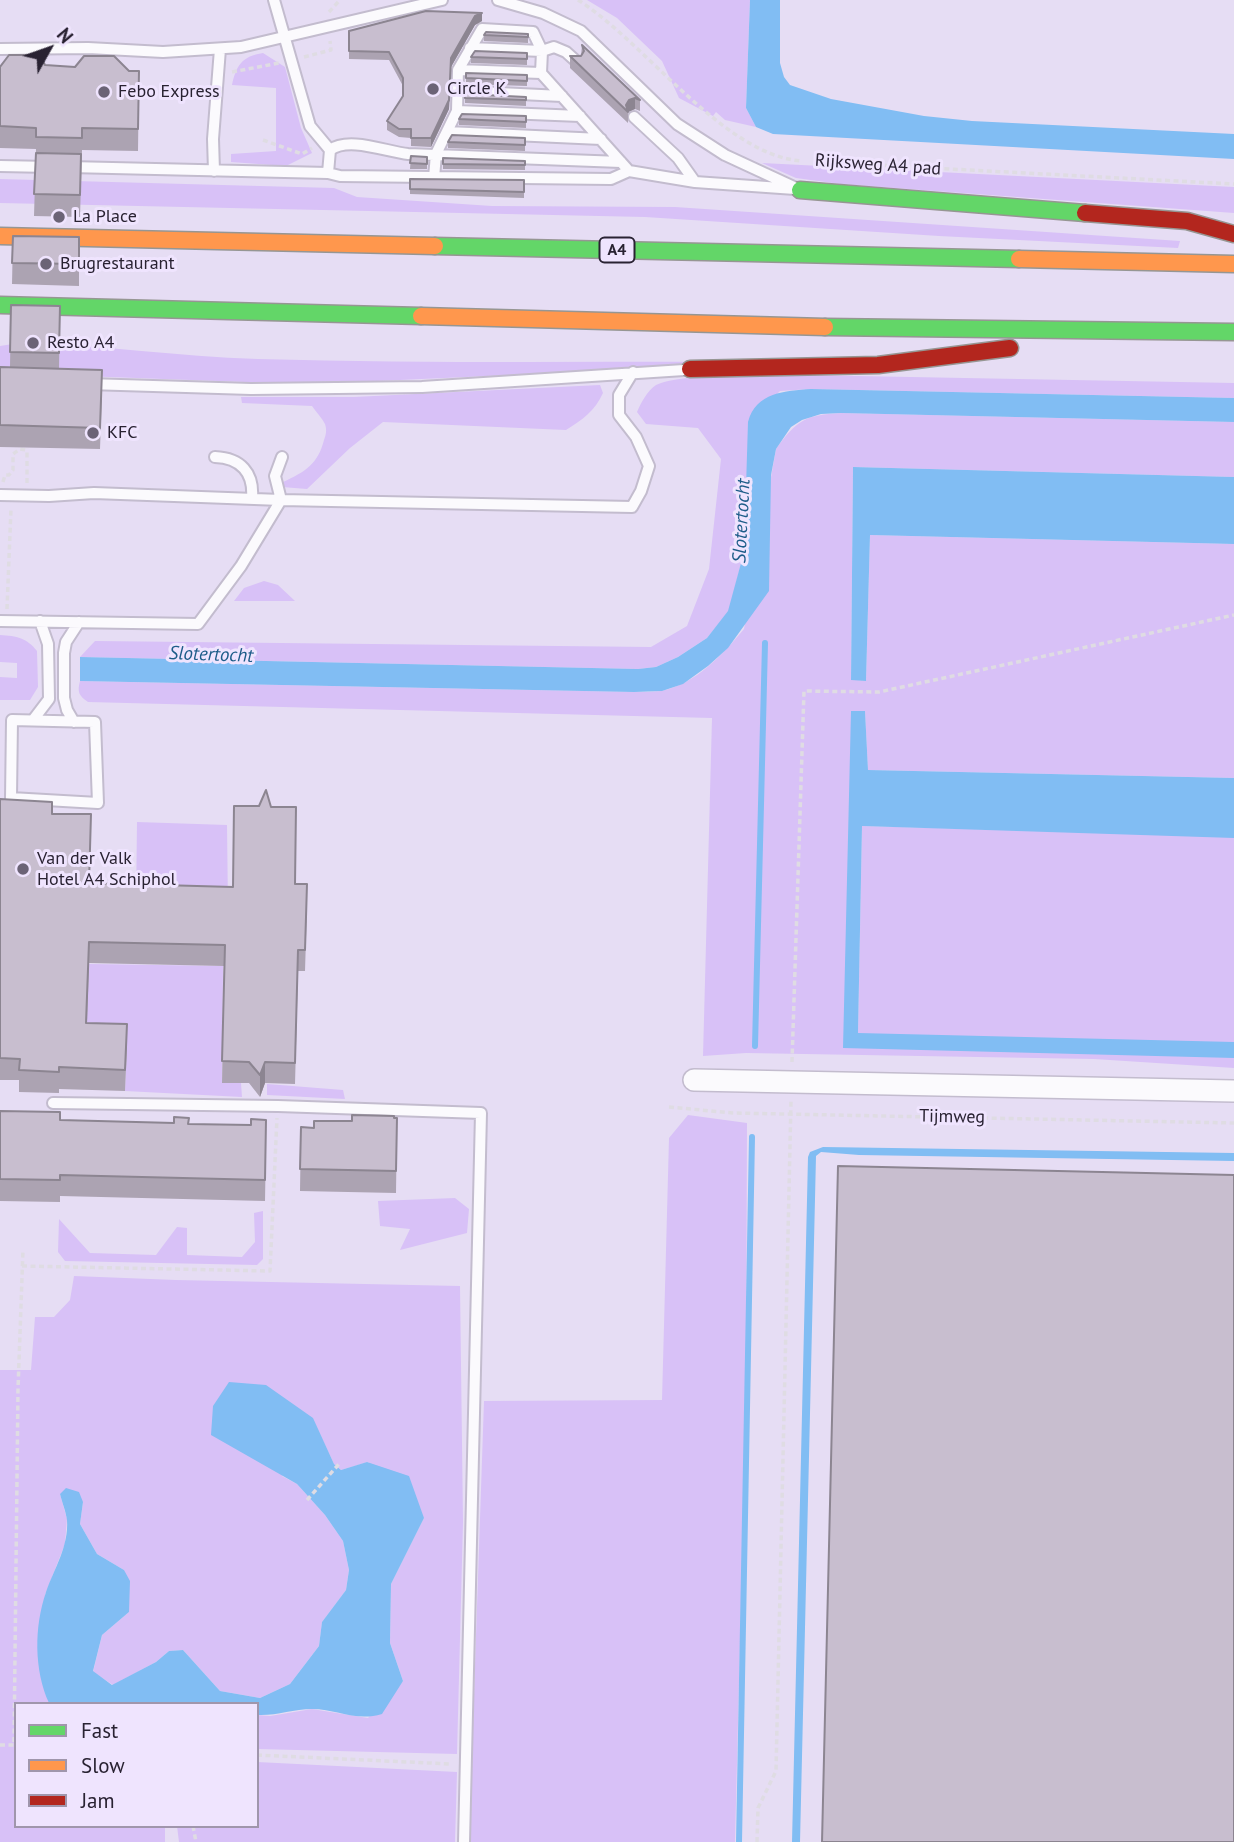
<!DOCTYPE html>
<html>
<head>
<meta charset="utf-8">
<style>
	body { margin:0 }
	#map { position:relative; width:1234px; height:1842px; overflow:hidden; background:#e6ddf4; font-family:"PT Sans",sans-serif }
	canvas { display:block }
	.legend { position:absolute; left:14px; top:1702px; width:245px; height:126px; box-sizing:border-box; background:#efe4fe; border:2px solid #a096ac; margin:0; padding:9px 12px; list-style:none; font-size:21px; color:#292232 }
	.legend li { display:flex; align-items:center; gap:14px; height:35px }
	.legend b { width:35px; border:2px solid #a096ac }
	.north { position:absolute; left:14px; top:14px; width:70px; height:70px; -webkit-text-stroke:5px #efe4fe; paint-order:stroke; rotate:50deg; font-size:19px; font-weight:700; line-height:28px; text-align:center; color:#292232 }
	.north::after { content:''; display:block; margin:auto; width:24px; height:32px; background:#292232; clip-path:polygon(50% 0,100% 100%,50% 72%,0 100%) }
</style>
</head>
<body>
<div id="map">
<canvas width="1234" height="1842"></canvas>
<ul class="legend">
<li><b style="height:9px;background:#63d668"></b>Fast</li>
<li><b style="height:9px;background:#ff974d"></b>Slow</li>
<li><b style="height:9px;background:#b3261e"></b>Jam</li>
</ul>
<div class="north">N</div>
</div>
<script>
const context = document.querySelector('canvas').getContext('2d');
context.lineJoin = 'round';
function fillPath(path, color) { context.fillStyle = color; context.fill(path, 'evenodd'); }
function trace(path, color, width, dash) { context.strokeStyle = color; context.lineWidth = width; context.lineCap = dash ? 'butt' : 'round'; context.setLineDash(dash || []); context.stroke(path); }
function drawText(font, color, halo, rows, align = 'center') {
  context.font = font + ' "PT Sans",sans-serif'; context.lineWidth = 6; context.setLineDash([]); context.textBaseline = 'middle'; context.strokeStyle = halo; context.fillStyle = color; for (const [text, x, y, turn = 0] of rows) {
    context.save(); context.translate(x, y); context.rotate((+turn || 0) * Math.PI / 180); context.textAlign = isNaN(turn) ? turn : align; if (halo) context.strokeText(text, 0, 0); context.fillText(text, 0, 0); context.restore();
  }
}
fillPath(new Path2D(`
	M 587,0 L 750,0 L 746,108 L 756,127 L 725,120 L 716,112 L 713,116 L 679,98 L 662,61 L 617,18 Z
	M 263,53 L 285,67 L 301,128 L 312,153 L 286,166 L 231,162 L 231,154 L 276,151 L 276,88 L 232,85 C 236,66 242,56 263,53 Z
	M 762,163 L 1234,187 L 1234,213 L 840,184 L 796,178 Z
	M 0,179 L 334,188 L 357,197 L 492,206 L 675,207 L 1180,241 L 1178,248 L 939,236 L 645,217 L 0,203 Z
	M 19,343 C 99,344 178,357 258,359 C 436,364 616,361 794,362 L 378,381 L 273,383 L 0,373 L 0,346 Z
	M 749,374 L 1234,383 L 1234,398 L 811,389 L 780,391 L 749,422 L 744,552 L 729,611 L 707,638 L 678,657 L 656,667 L 638,669 L 80,657 L 95,641 L 651,647 L 687,626 L 709,569 L 721,459 L 698,428 L 646,424 L 637,412 C 641,403 647,391 656,385 C 674,376 727,376 749,374 Z
	M 600,385 L 603,393 C 595,411 582,420 566,430 L 383,422 L 350,448 L 307,489 L 282,487 L 283,482 C 305,472 318,464 324,440 C 326,435 327,430 325,424 C 322,418 316,412 312,406 L 242,403 L 241,397 L 354,397 Z
	M 841,413 L 1234,422 L 1234,477 L 853,467 L 851,679 L 866,681 L 870,535 L 1234,544 L 1234,778 L 868,770 L 865,711 L 851,711 L 858,1033 L 862,826 L 1234,836 L 1234,1068 L 1094,1059 L 746,1053 L 703,1056 L 712,718 L 88,702 C 79,696 77,692 80,681 L 634,692 C 643,692 652,692 661,691 C 696,684 723,654 744,629 L 776,449 C 797,420 805,415 841,413 Z
	M 264,581 L 278,585 L 295,601 L 234,601 L 244,588 Z
	M 0,635 C 17,636 27,638 37,651 L 38,687 L 30,700 L 0,700 L 0,677 L 17,678 L 17,663 L 0,662 Z
	M 137,822 L 227,825 L 228,908 L 136,904 Z
	M 89,964 L 223,966 L 222,1082 L 241,1083 L 242,1097 L 125,1091 L 127,1046 L 86,1044 Z
	M 267,1084 L 343,1090 L 345,1099 L 267,1095 Z
	M 688,1115 L 747,1123 L 746,1401 L 735,1842 L 469,1842 L 484,1401 L 662,1400 L 669,1138 Z
	M 455,1198 L 469,1209 L 467,1233 L 400,1250 L 410,1229 L 380,1226 L 378,1201 Z
	M 263,1211 L 263,1259 L 257,1265 L 65,1261 L 58,1252 L 59,1219 L 90,1253 L 156,1255 L 177,1227 L 187,1228 L 187,1255 L 242,1257 L 255,1242 L 254,1213 Z
	M 74,1276 L 176,1280 L 460,1286 L 463,1522 L 457,1754 L 257,1749 L 257,1715 L 270,1716 L 312,1709 L 368,1718 L 403,1681 L 390,1643 L 391,1584 L 424,1518 L 368,1462 L 341,1470 L 334,1464 L 312,1418 L 282,1476 L 297,1484 L 325,1515 L 343,1541 L 349,1570 L 346,1590 L 322,1622 L 319,1646 L 290,1684 L 260,1698 L 220,1691 L 183,1650 L 169,1651 L 156,1662 L 113,1685 L 93,1672 L 102,1635 L 129,1612 L 124,1570 L 97,1554 L 80,1524 L 83,1502 L 60,1494 L 67,1519 L 65,1544 L 45,1595 L 101,1703 L 103,1704 L 16,1704 L 16,1826 L 165,1826 L 165,1842 L 0,1842 L 0,1370 L 31,1370 L 35,1317 L 54,1317 L 70,1300 Z
	M 257,1762 L 457,1772 L 455,1842 L 179,1842 L 177,1826 L 257,1826 Z`), '#d8c1f7');
fillPath(new Path2D(`
	M 750,0 L 780,0 L 780,63 L 784,77 L 790,85 L 831,99 L 924,116 L 972,121 L 1234,134 L 1234,159 L 773,134 L 756,127 L 746,108 Z
	M 811,389 L 1234,398 L 1234,422 L 841,413 L 821,414 L 802,420 L 791,427 L 776,449 L 771,475 L 769,591 L 728,648 L 708,666 L 683,684 L 662,691 L 634,692 L 80,681 L 80,657 L 638,669 L 656,667 L 678,657 L 707,638 L 728,611 L 744,552 L 748,422 C 756,392 785,391 811,389 Z
	M 853,467 L 1234,477 L 1234,544 L 870,535 L 866,681 L 851,680 Z
	M 851,711 L 865,711 L 868,770 L 1234,778 L 1234,838 L 862,826 L 858,1033 L 1234,1042 L 1234,1058 L 843,1048 Z
	M 823,1147 L 1234,1153 L 1234,1161 L 859,1155 L 821,1152 L 816,1156 L 800,1842 L 792,1842 L 808,1157 L 810,1152 Z
	M 229,1382 L 266,1385 L 313,1418 L 334,1464 L 341,1470 L 367,1462 L 409,1476 L 424,1518 L 391,1584 L 390,1643 L 403,1681 L 382,1714 C 356,1722 337,1709 312,1709 C 293,1709 276,1716 257,1715 L 257,1704 L 49,1703 C 34,1670 34,1627 46,1592 C 54,1569 69,1546 67,1520 C 66,1512 62,1502 60,1494 L 66,1488 L 79,1492 L 83,1502 L 80,1524 L 97,1554 L 124,1570 L 130,1581 L 129,1612 L 102,1635 L 93,1671 L 112,1685 L 156,1662 L 169,1651 L 183,1650 L 220,1691 L 260,1698 L 290,1684 L 319,1646 L 322,1622 L 346,1590 L 349,1570 L 343,1541 L 325,1515 L 297,1484 L 211,1435 L 213,1406 Z`), '#81bdf3');
trace(new Path2D(`
	M 755,1046 L 765,643
	M 739,1842 L 752,1137`), '#81bdf3', 6);
const lane = new Path2D(`
	M 274,0 L 310,126 L 330,150 L 328,173
	M 498,0 L 543,13 L 581,31 L 677,124 L 725,155 L 794,187
	M 470,48 L 542,51 L 554,47 L 566,52 L 576,61
	M 0,49 L 88,48 L 163,52 L 241,47 L 442,0
	M 458,70 L 541,73
	M 457,91 L 562,96
	M 457,111 L 580,116
	M 634,117 L 678,158 L 695,182
	M 447,132 L 601,139
	M 330,150 C 349,136 387,152 408,154 L 621,162
	M 0,166 L 50,167
	M 69,167 L 328,173 L 340,176 L 611,179 L 629,171 L 695,182 L 795,189
	M 214,171 L 213,139 L 220,49
	M 434,178 L 436,154 L 457,111 L 458,70 L 482,29 L 533,32 L 542,51 L 541,73 L 629,171
	M 88,384 L 251,389 L 422,387 L 684,370
	M 215,457 C 241,458 254,473 252,498
	M 0,495 L 49,496 L 94,493 L 281,500 L 632,507 L 641,491 L 649,466 L 636,437 L 619,415 L 619,395 L 633,372
	M 0,621 L 198,624 L 241,566 L 281,500 L 275,476 L 282,457
	M 12,720 L 95,722 L 98,803 L 11,798 Z
	M 33,720 L 49,699 L 48,644 L 40,621
	M 74,722 L 67,710 L 64,698 L 64,653 L 66,642 L 79,622
	M 53,1103 L 278,1106 L 481,1113 L 464,1842`);
const street = new Path2D(`
	M 694,1080 L 1234,1091`);
const fast = new Path2D(`
	M 800,190 L 1085,213
	M 435,246 L 1019,259
	M 0,305 L 421,316
	M 825,327 L 1234,332`);
const slow = new Path2D(`
	M 0,236 L 435,246
	M 1019,259 L 1234,264
	M 421,316 L 825,327`);
const jam = new Path2D(`
	M 1085,213 L 1187,221 L 1234,234
	M 690,369 L 878,365 L 1010,348`);
trace(lane, '#c3bcce', 14);
trace(street, '#c3bcce', 24);
trace(fast, '#969693', 19);
trace(slow, '#969693', 19);
trace(jam, '#969693', 19);
trace(new Path2D(`
	M 578,0 C 645,42 724,156 802,161
	M 329,12 L 340,0
	M 304,57 L 331,50 L 330,41
	M 232,72 L 279,63
	M 263,140 L 302,154 L 312,148
	M 817,162 L 1234,184
	M 3,482 L 5,475 L 9,475 L 13,470 L 13,454 L 20,449 L 27,450 L 27,448
	M 27,483 L 27,450
	M 7,609 L 11,508
	M 792,1062 L 804,691 L 879,692 L 1234,615
	M 669,1107 L 733,1113 L 1234,1123
	M 22,1266 L 270,1271 L 277,1118
	M 307,1500 L 339,1464
	M 0,1745 L 14,1745 L 18,1389 L 23,1250
	M 257,1755 L 451,1764
	M 193,1826 L 196,1842
	M 757,1842 L 758,1808 L 776,1771 L 791,1101`), '#dfdce3', 3.5, [5, 3.5]);
trace(lane, '#fbfafd', 10);
trace(street, '#fbfafd', 21);
trace(fast, '#63d668', 16);
trace(slow, '#ff974d', 16);
trace(jam, '#b3261e', 16);
fillPath(new Path2D(`
	M 482,21 L 475,25 L 451,67 L 449,109 L 431,147 L 411,146 L 411,138 L 399,137 L 387,130 L 387,121 L 403,96 L 403,86 L 389,60 L 349,59 L 349,31 Z
	M 528,34 L 528,43 L 484,41 L 484,35 Z
	M 582,45 L 640,100 L 640,111 L 635,109 L 628,112 L 628,123 L 570,68 L 570,56 L 581,56 Z
	M 527,53 L 527,65 L 471,63 L 471,57 Z
	M 45,65 L 139,71 L 138,151 L 82,150 L 80,217 L 34,216 L 36,149 L 0,148 L 0,67 Z
	M 466,73 L 527,75 L 527,86 L 466,84 Z
	M 465,94 L 526,97 L 526,106 L 465,103 Z
	M 526,116 L 526,128 L 459,125 L 459,119 Z
	M 525,138 L 525,151 L 448,148 L 448,142 Z
	M 411,156 L 427,163 L 427,169 L 410,169 Z
	M 443,158 L 525,161 L 525,170 L 443,169 Z
	M 410,179 L 524,180 L 524,198 L 410,194 Z
	M 13,236 L 79,237 L 79,286 L 12,284 Z
	M 11,305 L 60,306 L 59,369 L 102,392 L 100,449 L 0,447 L 0,367 L 10,367 Z
	M 0,799 L 52,814 L 90,883 L 233,887 L 295,884 L 307,906 L 305,971 L 298,971 L 295,1084 L 265,1083 L 260,1097 L 249,1083 L 222,1083 L 224,966 L 89,963 L 87,1023 L 127,1046 L 125,1091 L 59,1089 L 59,1093 L 19,1092 L 19,1080 L 0,1080 Z
	M 0,1111 L 60,1120 L 189,1124 L 266,1142 L 265,1201 L 60,1196 L 60,1202 L 0,1201 Z
	M 397,1118 L 396,1193 L 300,1191 L 301,1127 L 314,1128 L 352,1121 Z`), '#aca3b2');
fillPath(new Path2D(`
	M 482,13 L 482,21 L 475,25 L 451,67 L 449,109 L 431,147 L 431,138 L 451,58 L 475,16 Z
	M 635,98 L 635,109 L 628,112 L 626,105 L 629,100 Z
	M 265,1062 L 265,1083 L 260,1097 L 260,1075 Z`), '#8c8591');
const building = new Path2D(`
	M 426,11 L 482,13 L 475,16 L 451,58 L 449,100 L 431,138 L 411,138 L 411,129 L 399,129 L 387,121 L 403,96 L 403,78 L 389,52 L 349,51 L 349,31 Z
	M 486,32 L 528,34 L 528,37 L 484,35 Z
	M 582,45 L 640,100 L 635,98 L 629,100 L 626,105 L 628,112 L 570,56 L 581,56 L 584,51 Z
	M 475,51 L 527,53 L 527,59 L 471,57 Z
	M 9,55 L 40,55 L 45,65 L 75,67 L 84,56 L 114,56 L 129,71 L 139,71 L 138,129 L 82,128 L 82,138 L 36,137 L 36,128 L 0,126 L 0,67 Z
	M 466,73 L 527,75 L 527,81 L 466,78 Z
	M 465,94 L 526,97 L 526,100 L 465,98 Z
	M 462,114 L 526,116 L 526,122 L 459,119 Z
	M 452,135 L 525,138 L 525,145 L 448,142 Z
	M 36,153 L 81,154 L 80,195 L 34,194 Z
	M 411,156 L 427,157 L 427,164 L 410,163 Z
	M 443,158 L 525,161 L 525,165 L 443,164 Z
	M 410,179 L 524,180 L 524,192 L 410,189 Z
	M 13,236 L 79,237 L 79,264 L 12,263 Z
	M 11,305 L 60,306 L 59,353 L 10,352 Z
	M 0,367 L 102,370 L 100,428 L 0,425 Z
	M 266,790 L 271,807 L 296,807 L 295,884 L 307,884 L 305,950 L 298,950 L 295,1063 L 265,1062 L 260,1075 L 249,1062 L 222,1061 L 225,945 L 89,942 L 86,1023 L 127,1024 L 125,1070 L 59,1067 L 59,1072 L 19,1070 L 20,1059 L 0,1058 L 0,799 L 52,802 L 52,814 L 91,814 L 89,883 L 233,887 L 234,806 L 259,806 Z
	M 0,1111 L 60,1112 L 60,1120 L 174,1123 L 174,1117 L 189,1118 L 188,1124 L 251,1125 L 251,1119 L 266,1120 L 265,1180 L 60,1175 L 60,1180 L 0,1179 Z
	M 352,1115 L 394,1116 L 394,1118 L 397,1118 L 396,1171 L 300,1169 L 301,1127 L 314,1128 L 314,1121 L 352,1121 Z
	M 838,1166 L 1234,1175 L 1234,1842 L 822,1842 Z`);
fillPath(building, '#c8becf');
trace(building, '#8c8591', 2);
for (const [x, y, r, color] of [
	[433,89,7,"#6b6376"],
	[104,92,7,"#6b6376"],
	[59,217,7,"#6b6376"],
	[46,264,7,"#6b6376"],
	[33,343,7,"#6b6376"],
	[93,433,7,"#6b6376"],
	[23,869,7,"#6b6376"]
]) { const dot = new Path2D(); dot.arc(x, y, r, 0, 2 * Math.PI); context.fillStyle = color; context.fill(dot); trace(dot, '#efe4fe', 2.5); }
for (const [x, y, w] of [
	[617,250,35]
]) { const box = new Path2D(); box.roundRect(x - w / 2, y - 12.5, w, 25, 5); context.fillStyle = '#efe4fe'; context.fill(box); trace(box, '#292232', 2); }
drawText('bold 16px', '#292232', null, [
	["A4",617,250]
]);
drawText('18px', '#292232', '#efe4fe', [
	["Circle K",447,89],
	["Febo Express",118,92],
	["La Place",73,217],
	["Brugrestaurant",60,264],
	["Resto A4",47,343],
	["KFC",107,433],
	["Van der Valk",37,859],
	["Hotel A4 Schiphol",37,880]
], 'left');
drawText('18px', '#292232', '#efe4fe', [
	["Rijksweg A4 pad",878,165,4],
	["Tijmweg",952,1117,1]
]);
drawText('italic 19px', '#1d5c89', '#efe4fe', [
	["Slotertocht",742,521,-87],
	["Slotertocht",211,655,2]
]);
</script>
</body>
</html>
